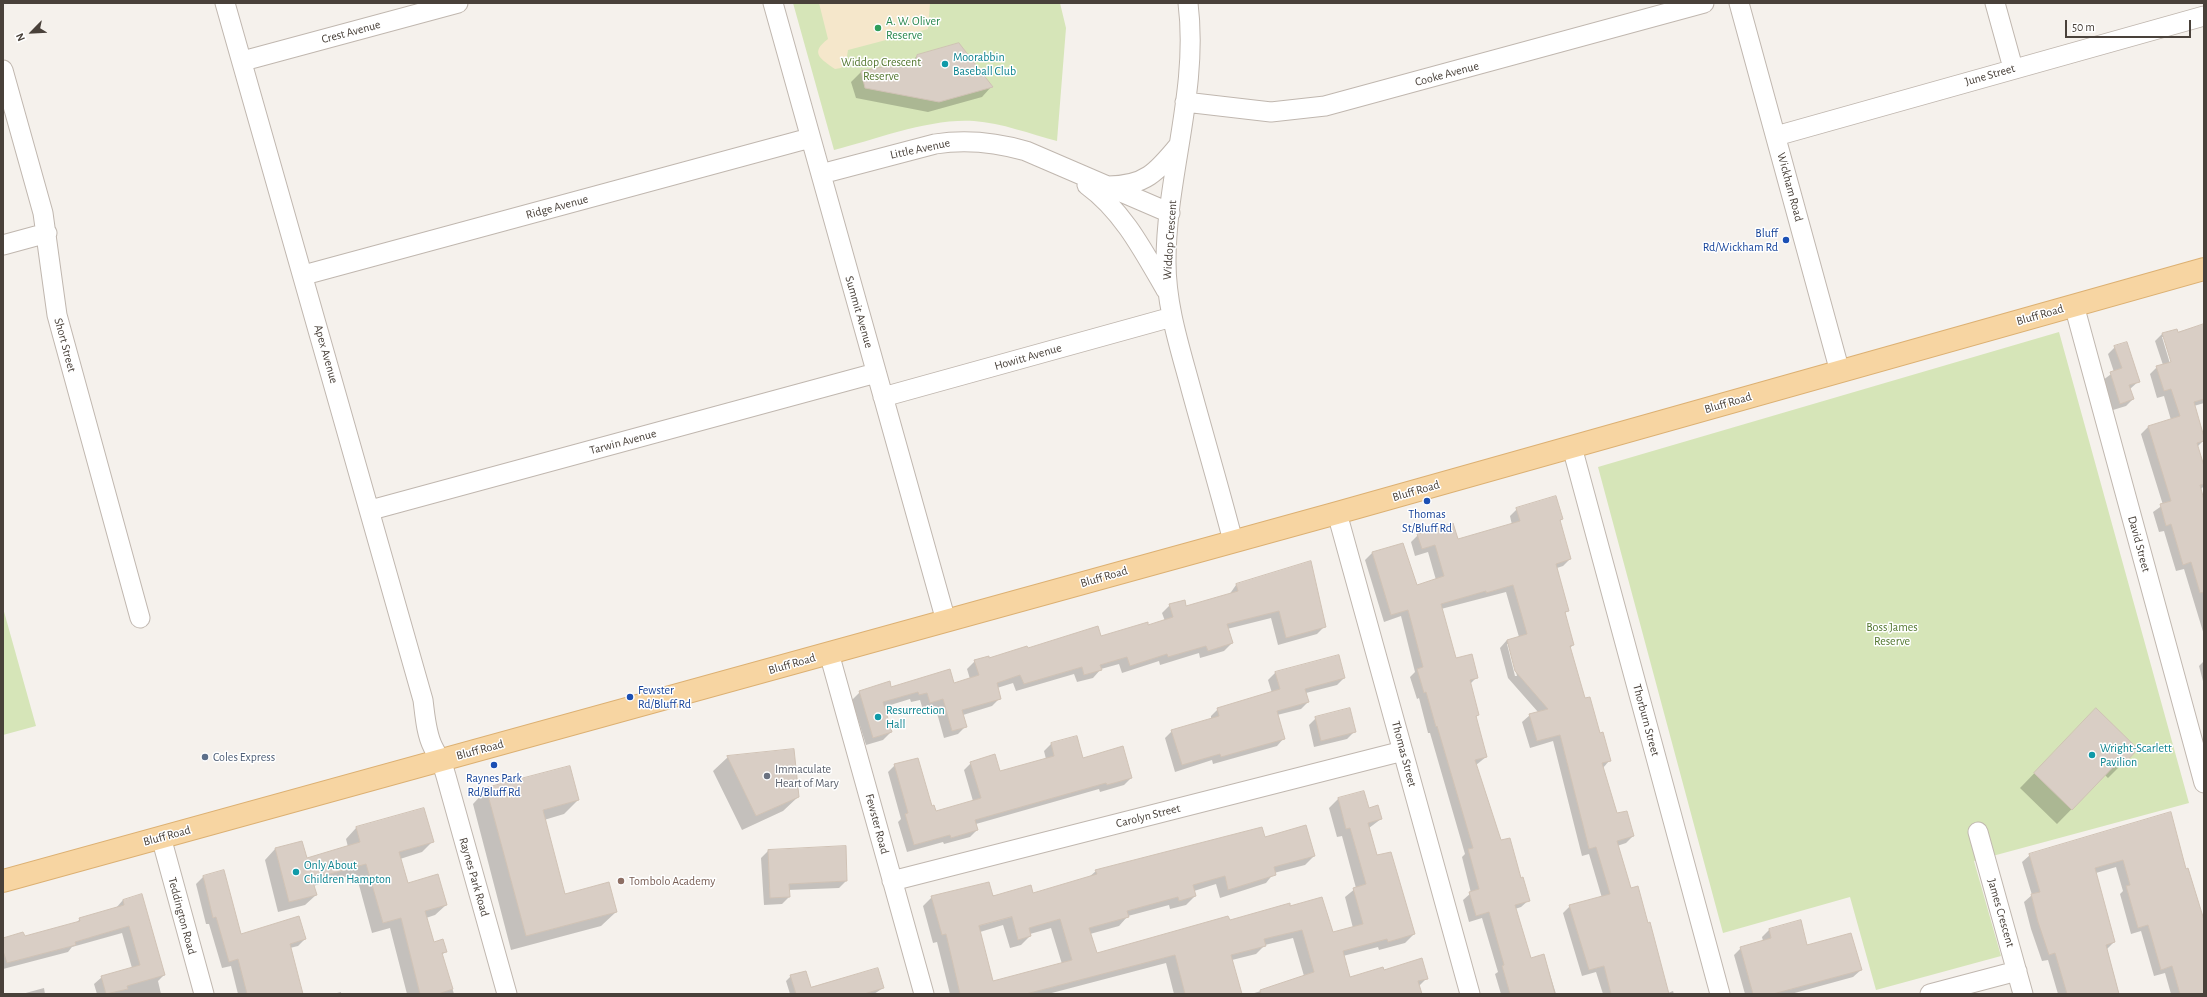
<!DOCTYPE html>
<html>
<head>
<meta charset="utf-8">
<style>
	body { margin:0 }
	#map { position:relative; width:2207px; height:997px; overflow:hidden; background:#f5f1ec; font-family:"Alegreya Sans",sans-serif }
	canvas { display:block }
	.frame { position:absolute; inset:0; border:4px solid #49413a; pointer-events:none }
	.north { position:absolute; left:12px; top:12px; width:40px; height:40px; -webkit-text-stroke:3px #fff; paint-order:stroke; rotate:246deg; font-size:11px; font-weight:700; line-height:16px; text-align:center; color:#49413a }
	.north::after { content:''; display:block; margin:auto; width:14px; height:18px; background:#49413a; clip-path:polygon(50% 0,100% 100%,50% 72%,0 100%) }
	.scale { position:absolute; left:2065px; top:20px; width:126px; height:18px; box-sizing:border-box; border:2px solid #49413a; border-top:0; padding-left:5px; font-size:12px; line-height:14px; white-space:nowrap; color:#49413a; -webkit-text-stroke:3px #fff; paint-order:stroke }
</style>
</head>
<body>
<div id="map">
<canvas width="2207" height="997"></canvas>
<div class="frame"></div>
<div class="north">N</div>
<div class="scale">50 m</div>
</div>
<script>
const context = document.querySelector('canvas').getContext('2d');
context.lineJoin = 'round';
function fillPath(path, color) { context.fillStyle = color; context.fill(path, 'evenodd'); }
function trace(path, color, width, dash) { context.strokeStyle = color; context.lineWidth = width; context.lineCap = dash ? 'butt' : 'round'; context.setLineDash(dash || []); context.stroke(path); }
function drawText(font, color, halo, rows, align = 'center') {
  context.font = font + ' "Alegreya Sans",sans-serif'; context.lineWidth = 3; context.setLineDash([]); context.textBaseline = 'middle'; context.strokeStyle = halo; context.fillStyle = color; for (const [text, x, y, turn = 0] of rows) {
    context.save(); context.translate(x, y); context.rotate((+turn || 0) * Math.PI / 180); context.textAlign = isNaN(turn) ? turn : align; if (halo) context.strokeText(text, 0, 0); context.fillText(text, 0, 0); context.restore();
  }
}
fillPath(new Path2D(`
	M 793,3 L 1060,3 L 1066,28 L 1057,141 C 1030,134 1002,123 974,121 C 930,118 877,139 834,150 Z
	M 2059,332 L 2189,803 L 1974,861 L 2001,956 L 1876,990 L 1850,897 L 1723,933 L 1598,467 Z
	M 3,608 L 36,726 L 3,735 Z`), '#d6e5b8');
fillPath(new Path2D(`
	M 819,3 L 930,3 L 928,29 L 848,50 L 846,62 L 841,68 L 835,69 C 821,59 809,53 828,39 Z`), '#f5e7cb');
fillPath(new Path2D(`
	M 917,56 L 991,87 L 982,97 L 928,112 L 856,98 L 851,82 L 861,72 L 910,63 Z
	M 2204,325 L 2204,403 L 2194,406 L 2204,440 L 2197,447 L 2204,470 L 2204,486 L 2200,490 L 2204,504 L 2204,635 L 2184,569 L 2176,571 L 2164,531 L 2159,532 L 2153,512 L 2163,505 L 2141,434 L 2148,427 L 2171,420 L 2164,396 L 2157,398 L 2150,374 L 2157,367 L 2163,365 L 2155,341 L 2162,334 L 2177,333 ZM 2162,337 L 2164,337 L 2173,366 L 2171,367 Z
	M 2115,347 L 2139,381 L 2130,389 L 2133,399 L 2126,406 L 2113,410 L 2103,380 L 2114,372 L 2108,354 Z
	M 1517,509 L 1562,519 L 1559,522 L 1570,559 L 1563,566 L 1557,568 L 1568,610 L 1564,614 L 1573,645 L 1570,648 L 1584,700 L 1609,761 L 1603,768 L 1616,815 L 1633,836 L 1626,843 L 1617,846 L 1630,889 L 1668,993 L 1673,991 L 1674,994 L 1603,994 L 1596,972 L 1582,976 L 1563,913 L 1570,906 L 1602,898 L 1589,854 L 1582,856 L 1553,741 L 1530,748 L 1522,722 L 1530,715 L 1538,712 L 1508,678 L 1500,648 L 1507,640 L 1519,637 L 1506,592 L 1441,609 L 1455,659 L 1477,677 L 1470,684 L 1478,715 L 1475,718 L 1486,757 L 1476,765 L 1500,842 L 1520,879 L 1529,900 L 1521,907 L 1515,909 L 1530,959 L 1544,955 L 1556,994 L 1501,994 L 1495,974 L 1498,972 L 1482,918 L 1469,922 L 1463,900 L 1471,893 L 1462,857 L 1465,854 L 1430,733 L 1428,733 L 1419,698 L 1417,699 L 1410,677 L 1415,672 L 1401,616 L 1384,622 L 1365,560 L 1372,553 L 1403,544 L 1416,586 L 1436,580 L 1428,552 L 1415,556 L 1411,542 L 1418,535 L 1457,540 L 1512,525 L 1510,516 ZM 1507,644 L 1509,644 L 1517,676 L 1515,676 Z
	M 1236,585 L 1325,626 L 1317,634 L 1278,645 L 1271,618 L 1227,629 L 1232,643 L 1224,651 L 1200,658 L 1199,653 L 1160,665 L 1159,661 L 1122,673 L 1119,664 L 1101,669 L 1093,678 L 1077,682 L 1074,674 L 1016,691 L 1013,683 L 997,688 L 1000,698 L 992,706 L 963,715 L 966,726 L 958,734 L 944,738 L 935,706 L 923,710 L 920,700 L 911,702 L 910,699 L 884,707 L 891,732 L 883,740 L 866,745 L 852,700 L 860,692 L 953,684 L 970,679 L 967,669 L 975,661 L 1028,649 L 1101,638 L 1148,626 L 1165,621 L 1162,613 L 1170,605 L 1186,607 L 1229,595 Z
	M 2204,661 L 2204,685 L 2199,666 Z
	M 1276,672 L 1344,678 L 1337,685 L 1306,693 L 1308,702 L 1301,709 L 1277,715 L 1284,738 L 1277,746 L 1213,764 L 1212,760 L 1175,772 L 1165,738 L 1172,731 L 1211,719 L 1211,716 L 1218,709 L 1272,693 L 1268,680 Z
	M 1316,718 L 1354,732 L 1347,739 L 1314,747 L 1309,725 Z
	M 2082,724 L 2137,749 L 2108,778 L 2105,775 L 2057,824 L 2020,788 Z
	M 1077,737 L 1082,759 L 1131,778 L 1124,785 L 1100,792 L 1099,789 L 976,824 L 977,830 L 970,837 L 944,844 L 943,842 L 907,852 L 898,822 L 901,819 L 888,772 L 895,765 L 935,812 L 973,801 L 964,770 L 971,763 L 1000,773 L 1046,759 L 1044,751 L 1051,744 Z
	M 728,757 L 798,797 L 783,811 L 742,830 L 713,771 Z
	M 487,789 L 578,800 L 564,814 L 544,820 L 564,895 L 616,912 L 601,926 L 511,950 L 473,804 Z
	M 1363,792 L 1368,809 L 1381,819 L 1369,828 L 1376,857 L 1414,934 L 1405,943 L 1379,950 L 1378,947 L 1343,956 L 1349,978 L 1383,971 L 1427,978 L 1419,986 L 1421,994 L 1251,994 L 1291,982 L 1304,976 L 1293,938 L 1265,945 L 1256,954 L 1232,960 L 1241,994 L 1174,994 L 1166,963 L 1048,994 L 950,994 L 937,942 L 933,943 L 923,906 L 932,897 L 1033,894 L 1089,877 L 1096,871 L 1264,838 L 1314,856 L 1305,865 L 1274,873 L 1266,883 L 1220,898 L 1216,884 L 1194,891 L 1195,896 L 1186,905 L 1170,909 L 1169,905 L 1128,916 L 1119,926 L 1090,934 L 1096,954 L 1290,907 L 1332,933 L 1353,928 L 1345,897 L 1356,888 L 1342,836 L 1337,837 L 1329,808 L 1338,799 ZM 1003,925 L 1010,948 L 1021,945 L 1030,936 L 1030,934 L 1051,928 L 1062,964 L 992,982 L 980,932 Z
	M 2170,813 L 2185,870 L 2204,923 L 2204,994 L 2171,994 L 2165,973 L 2154,976 L 2141,931 L 2131,934 L 2120,894 L 2123,891 L 2116,867 L 2096,873 L 2114,942 L 2107,949 L 2119,994 L 2058,994 L 2048,960 L 2042,961 L 2031,929 L 2024,902 L 2032,895 L 2022,862 L 2030,855 Z
	M 356,828 L 432,842 L 422,852 L 400,859 L 407,884 L 446,905 L 435,915 L 426,918 L 433,943 L 446,951 L 442,955 L 454,994 L 407,994 L 390,928 L 372,933 L 356,874 L 313,886 L 316,895 L 305,905 L 278,912 L 265,860 L 275,849 L 302,842 L 306,860 L 348,847 L 346,839 Z
	M 768,851 L 846,881 L 839,888 L 788,890 L 789,897 L 782,904 L 764,905 L 761,858 Z
	M 203,877 L 240,935 L 305,939 L 298,946 L 290,948 L 302,994 L 238,994 L 231,966 L 222,968 L 209,924 L 206,924 L 196,884 Z
	M 123,900 L 164,975 L 158,981 L 161,994 L 97,994 L 94,984 L 102,977 L 132,968 L 122,933 L 72,947 L 68,952 L 3,969 L 3,939 L 24,937 L 76,923 L 80,919 L 116,908 Z
	M 1769,930 L 1807,947 L 1861,970 L 1853,977 L 1791,994 L 1745,994 L 1734,955 L 1741,948 L 1763,941 L 1762,937 Z
	M 791,976 L 810,989 L 883,988 L 874,994 L 790,994 L 786,981 Z
	M 44,988 L 45,994 L 22,994 Z
	M 341,992 L 341,994 L 333,994 Z`), '#0003');
const building = new Path2D(`
	M 959,43 L 993,87 L 939,102 L 865,88 L 861,71 L 916,61 L 917,55 Z
	M 2204,324 L 2204,399 L 2194,402 L 2204,437 L 2204,441 L 2197,443 L 2204,466 L 2204,484 L 2200,485 L 2204,500 L 2204,592 L 2200,593 L 2191,562 L 2183,565 L 2171,524 L 2166,526 L 2160,504 L 2171,501 L 2148,426 L 2180,416 L 2171,389 L 2164,391 L 2156,366 L 2171,362 L 2162,333 L 2177,329 L 2178,332 Z
	M 2127,342 L 2140,382 L 2129,385 L 2134,399 L 2120,404 L 2110,372 L 2122,368 L 2114,346 Z
	M 1556,496 L 1563,519 L 1560,520 L 1571,559 L 1556,564 L 1569,611 L 1565,612 L 1574,645 L 1570,646 L 1585,698 L 1590,697 L 1600,733 L 1603,732 L 1611,761 L 1602,763 L 1617,813 L 1627,811 L 1634,836 L 1617,841 L 1631,888 L 1638,886 L 1648,923 L 1650,922 L 1669,994 L 1611,994 L 1604,966 L 1589,970 L 1569,905 L 1610,894 L 1596,847 L 1589,849 L 1560,735 L 1537,741 L 1529,714 L 1548,709 L 1515,671 L 1507,640 L 1527,634 L 1513,585 L 1486,593 L 1486,591 L 1441,604 L 1456,658 L 1472,654 L 1478,678 L 1470,680 L 1479,715 L 1476,716 L 1487,757 L 1475,760 L 1501,840 L 1510,838 L 1521,878 L 1523,877 L 1530,901 L 1515,905 L 1531,958 L 1544,954 L 1555,994 L 1510,994 L 1502,966 L 1504,965 L 1489,912 L 1476,916 L 1469,892 L 1479,889 L 1468,849 L 1473,848 L 1437,726 L 1436,727 L 1426,692 L 1424,693 L 1417,669 L 1423,667 L 1408,610 L 1391,615 L 1372,552 L 1403,543 L 1417,585 L 1444,576 L 1435,545 L 1422,549 L 1417,534 L 1453,523 L 1458,539 L 1520,521 L 1516,508 Z
	M 1311,561 L 1326,627 L 1286,638 L 1279,611 L 1227,624 L 1233,643 L 1208,651 L 1206,646 L 1168,657 L 1167,654 L 1130,666 L 1127,657 L 1100,665 L 1102,670 L 1084,675 L 1082,667 L 1024,684 L 1020,675 L 997,683 L 1001,699 L 962,710 L 967,727 L 952,731 L 943,699 L 930,703 L 927,693 L 919,695 L 918,692 L 883,702 L 892,732 L 873,738 L 859,691 L 890,681 L 891,687 L 950,669 L 954,683 L 979,675 L 974,660 L 989,656 L 989,658 L 1027,646 L 1028,648 L 1098,626 L 1101,636 L 1148,622 L 1148,625 L 1173,617 L 1169,604 L 1185,600 L 1186,606 L 1238,591 L 1236,584 Z
	M 1339,655 L 1345,678 L 1305,689 L 1309,702 L 1277,711 L 1285,739 L 1221,757 L 1220,754 L 1182,765 L 1171,730 L 1219,716 L 1217,708 L 1280,689 L 1275,672 Z
	M 1350,708 L 1356,732 L 1321,741 L 1315,717 Z
	M 2096,708 L 2138,749 L 2123,765 L 2119,761 L 2072,810 L 2034,773 Z
	M 1077,736 L 1083,758 L 1123,746 L 1132,778 L 1107,785 L 1106,783 L 975,820 L 978,830 L 951,838 L 950,835 L 914,845 L 905,814 L 908,813 L 894,764 L 918,758 L 932,806 L 934,805 L 936,811 L 981,798 L 970,762 L 995,754 L 1000,771 L 1054,756 L 1051,743 Z
	M 794,749 L 799,797 L 756,816 L 727,756 Z
	M 570,766 L 579,800 L 543,810 L 565,894 L 609,882 L 617,912 L 526,936 L 486,788 Z
	M 1364,791 L 1369,808 L 1378,805 L 1382,819 L 1368,823 L 1377,855 L 1391,852 L 1415,934 L 1388,942 L 1387,939 L 1343,951 L 1350,977 L 1383,967 L 1384,970 L 1422,958 L 1428,979 L 1418,981 L 1422,994 L 1261,994 L 1260,990 L 1314,972 L 1302,930 L 1264,939 L 1266,946 L 1231,955 L 1242,994 L 1185,994 L 1175,955 L 1026,994 L 960,994 L 946,934 L 942,935 L 931,896 L 989,882 L 993,896 L 1031,885 L 1033,893 L 1097,874 L 1095,870 L 1262,827 L 1265,837 L 1306,825 L 1315,856 L 1274,867 L 1276,875 L 1228,890 L 1225,876 L 1193,885 L 1196,896 L 1179,901 L 1178,897 L 1127,911 L 1129,917 L 1089,928 L 1097,953 L 1228,916 L 1230,920 L 1290,903 L 1290,906 L 1322,897 L 1333,932 L 1363,924 L 1353,888 L 1366,884 L 1350,828 L 1346,829 L 1338,798 ZM 1012,917 L 1018,940 L 1031,936 L 1029,928 L 1060,919 L 1072,960 L 993,981 L 979,926 Z
	M 424,808 L 434,842 L 399,852 L 408,883 L 438,874 L 447,905 L 425,911 L 434,942 L 443,939 L 447,952 L 442,953 L 453,989 L 438,994 L 420,994 L 401,918 L 383,923 L 366,864 L 312,879 L 317,895 L 289,902 L 275,848 L 302,841 L 307,858 L 360,842 L 356,827 Z
	M 2171,812 L 2186,869 L 2188,868 L 2204,920 L 2204,994 L 2180,994 L 2172,966 L 2161,970 L 2148,925 L 2138,928 L 2126,886 L 2130,885 L 2123,860 L 2095,868 L 2115,942 L 2106,945 L 2119,994 L 2067,994 L 2055,953 L 2049,955 L 2038,922 L 2031,894 L 2040,892 L 2029,854 Z
	M 846,846 L 847,881 L 789,884 L 790,897 L 770,898 L 768,850 Z
	M 224,870 L 241,934 L 299,916 L 306,939 L 290,944 L 303,994 L 247,994 L 238,959 L 229,962 L 216,917 L 213,918 L 203,876 Z
	M 142,894 L 165,975 L 127,986 L 128,989 L 106,994 L 101,976 L 140,965 L 129,926 L 75,942 L 76,945 L 7,963 L 3,951 L 3,938 L 23,932 L 25,936 L 80,921 L 79,918 L 124,905 L 123,900 Z
	M 1801,920 L 1807,945 L 1851,933 L 1862,970 L 1773,994 L 1753,994 L 1740,947 L 1771,938 L 1769,929 Z
	M 878,968 L 884,988 L 864,994 L 796,994 L 790,975 L 806,971 L 811,987 Z`);
fillPath(building, '#d9cec5');
trace(building, '#d0c2b5', 1);
const minor = new Path2D(`
	M 225,3 L 423,700 C 425,715 426,733 433,747 C 438,757 443,764 446,776 L 507,994
	M 773,3 L 946,621
	M 1188,3 C 1199,90 1166,176 1166,262 C 1166,306 1180,348 1191,389 C 1205,440 1220,491 1233,541
	M 1739,3 L 1840,372
	M 1995,3 L 2013,68
	M 243,61 L 458,3
	M 3,70 L 43,213 L 57,315 L 140,618
	M 1185,102 L 1271,112 L 1325,106 L 1704,3
	M 1776,136 L 2204,16
	M 821,174 L 935,144 C 966,139 995,142 1026,151 L 1170,213
	M 1087,185 C 1123,211 1144,252 1166,290
	M 1108,186 C 1145,186 1157,172 1179,145
	M 3,245 L 47,233
	M 304,275 L 810,138
	M 2074,305 L 2204,783
	M 883,397 L 1172,317
	M 1572,447 L 1720,994
	M 371,510 L 876,373
	M 1337,513 L 1470,994
	M 829,653 L 924,994
	M 1978,832 L 2023,994
	M 161,837 L 204,994
	M 892,881 L 1403,751
	M 1930,994 L 2017,971`);
const major = new Path2D(`
	M 3,881 L 1337,513 L 2204,269`);
trace(minor, '#c0b7af', 21);
trace(major, '#dcb072', 24);
trace(minor, '#fff', 19);
trace(major, '#f7d5a2', 22);
for (const [x, y, r, color] of [
	[878,28,4,"#2e9e5b"],
	[945,64,4,"#0f9aa8"],
	[1786,240,4,"#1a4fb4"],
	[1427,501,4,"#1a4fb4"],
	[630,697,4,"#1a4fb4"],
	[878,717,4,"#0f9aa8"],
	[2092,755,4,"#0f9aa8"],
	[205,757,4,"#5c6f8a"],
	[494,765,4,"#1a4fb4"],
	[767,776,4,"#6b7280"],
	[296,872,4,"#0f9aa8"],
	[621,881,4,"#8d6e63"]
]) { const dot = new Path2D(); dot.arc(x, y, r, 0, 2 * Math.PI); context.fillStyle = color; context.fill(dot); trace(dot, '#fff', 1.5); }
drawText('12px', '#27864d', '#fff', [
	["A. W. Oliver",886,21],
	["Reserve",886,35]
], 'left');
drawText('12px', '#49413a', '#fff', [
	["Crest Avenue",351,32,-15],
	["Cooke Avenue",1447,74,-15],
	["June Street",1990,75,-16],
	["Little Avenue",920,149,-12],
	["Wickham Road",1790,187,75],
	["Ridge Avenue",557,207,-15],
	["Widdop Crescent",1170,240,-86],
	["Summit Avenue",859,312,74],
	["Bluff Road",2040,315,-16],
	["Short Street",65,345,75],
	["Apex Avenue",326,354,74],
	["Howitt Avenue",1028,357,-16],
	["Bluff Road",1728,403,-16],
	["Tarwin Avenue",623,442,-15],
	["Bluff Road",1416,491,-16],
	["David Street",2139,544,75],
	["Bluff Road",1104,577,-16],
	["Bluff Road",792,664,-16],
	["Thorburn Street",1646,720,75],
	["Bluff Road",480,750,-15],
	["Thomas Street",1404,754,75],
	["Carolyn Street",1148,816,-14],
	["Fewster Road",877,824,75],
	["Bluff Road",167,836,-15],
	["Raynes Park Road",474,877,74],
	["James Crescent",2001,913,74],
	["Teddington Road",182,916,75]
]);
drawText('12px', '#0d838f', '#fff', [
	["Moorabbin",953,57],
	["Baseball Club",953,71],
	["Resurrection",886,710],
	["Hall",886,724],
	["Wright-Scarlett",2100,748],
	["Pavilion",2100,762],
	["Only About",304,865],
	["Children Hampton",304,879]
], 'left');
drawText('12px', '#537730', '#fff', [
	["Widdop Crescent",881,62],
	["Reserve",881,76],
	["Boss James",1892,627],
	["Reserve",1892,641]
]);
drawText('12px', '#164399', '#fff', [
	["Bluff",1778,233,"right"],
	["Rd/Wickham Rd",1778,247,"right"],
	["Thomas",1427,514],
	["St/Bluff Rd",1427,528],
	["Fewster",638,690,"left"],
	["Rd/Bluff Rd",638,704,"left"],
	["Raynes Park",494,778],
	["Rd/Bluff Rd",494,792]
]);
drawText('12px', '#4e5e75', '#fff', [
	["Coles Express",213,757]
], 'left');
drawText('12px', '#5b616d', '#fff', [
	["Immaculate",775,769],
	["Heart of Mary",775,783]
], 'left');
drawText('12px', '#785e54', '#fff', [
	["Tombolo Academy",629,881]
], 'left');
</script>
</body>
</html>
